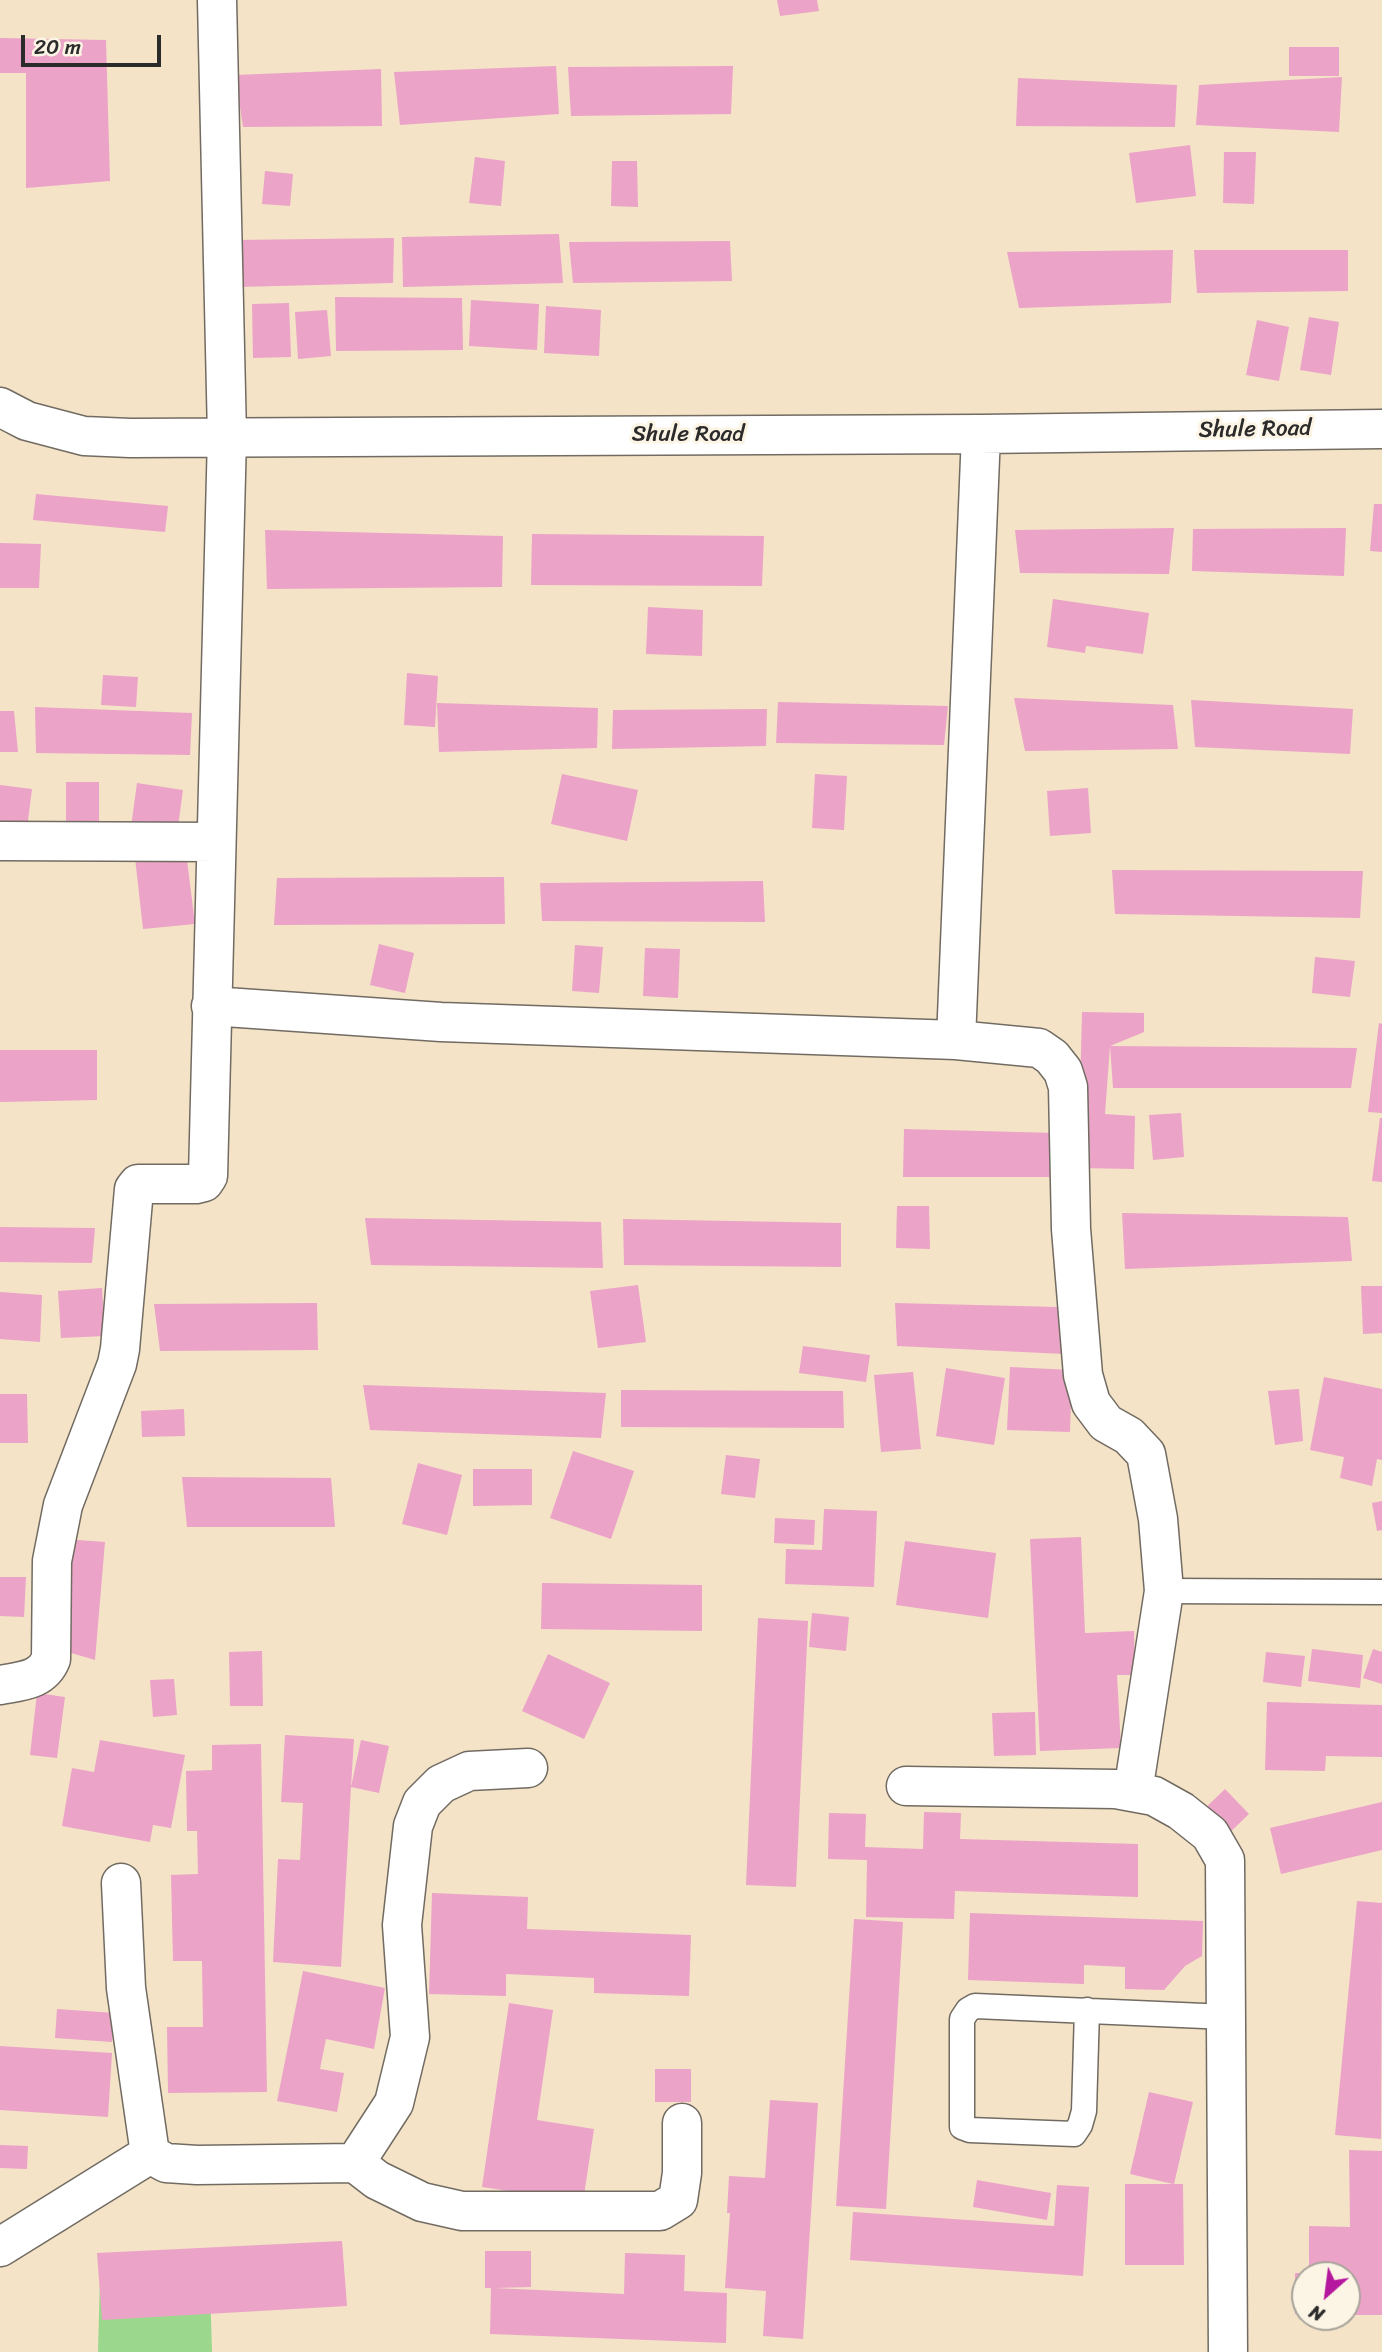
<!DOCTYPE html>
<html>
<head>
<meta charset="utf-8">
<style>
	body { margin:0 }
	#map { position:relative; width:1382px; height:2352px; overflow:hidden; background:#f4e3c7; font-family:Sriracha,sans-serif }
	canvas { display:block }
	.north { position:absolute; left:1291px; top:2261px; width:70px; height:70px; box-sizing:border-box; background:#fcf5e5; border:2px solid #a8a49b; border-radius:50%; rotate:208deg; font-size:19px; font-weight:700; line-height:28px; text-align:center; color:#2b2b2b }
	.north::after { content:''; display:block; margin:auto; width:24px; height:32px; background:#b5179e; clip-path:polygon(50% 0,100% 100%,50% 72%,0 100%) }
	.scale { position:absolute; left:21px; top:35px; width:140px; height:32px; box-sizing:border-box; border:4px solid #2b2b2b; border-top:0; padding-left:9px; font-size:21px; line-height:24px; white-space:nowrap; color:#2b2b2b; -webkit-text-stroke:5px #fcf5e5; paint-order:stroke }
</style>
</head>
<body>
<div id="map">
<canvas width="1382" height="2352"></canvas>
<div class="north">N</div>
<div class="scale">20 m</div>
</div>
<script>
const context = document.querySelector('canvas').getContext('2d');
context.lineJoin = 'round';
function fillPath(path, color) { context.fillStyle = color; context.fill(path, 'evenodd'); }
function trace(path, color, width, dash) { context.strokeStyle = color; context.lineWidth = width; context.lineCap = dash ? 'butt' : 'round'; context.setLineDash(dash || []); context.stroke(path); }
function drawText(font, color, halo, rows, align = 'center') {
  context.font = font + ' Sriracha,sans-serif'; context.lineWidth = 6; context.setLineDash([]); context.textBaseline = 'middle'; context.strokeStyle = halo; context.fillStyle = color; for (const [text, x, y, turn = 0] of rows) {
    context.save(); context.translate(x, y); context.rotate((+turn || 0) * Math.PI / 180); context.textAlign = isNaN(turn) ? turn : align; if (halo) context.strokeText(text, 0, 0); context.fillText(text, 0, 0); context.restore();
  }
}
fillPath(new Path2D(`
	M 209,2250 L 212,2352 L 98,2352 L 100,2277 Z`), '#9bd88d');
fillPath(new Path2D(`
	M 777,0 L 817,0 L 819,11 L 780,16 Z
	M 0,38 L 106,40 L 110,181 L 26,188 L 26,73 L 0,73 Z
	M 1289,47 L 1339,47 L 1339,76 L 1289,76 Z
	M 556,66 L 559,114 L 400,125 L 394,72 Z
	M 733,66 L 731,114 L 571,116 L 568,67 Z
	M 381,69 L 382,126 L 243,127 L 235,75 Z
	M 1342,77 L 1339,132 L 1196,125 L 1199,85 Z
	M 1018,78 L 1177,85 L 1175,127 L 1016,126 Z
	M 1190,145 L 1196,196 L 1136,203 L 1129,153 Z
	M 1224,152 L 1256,152 L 1254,204 L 1223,203 Z
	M 475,157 L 505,161 L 501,206 L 469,203 Z
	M 612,161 L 637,161 L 638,207 L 611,206 Z
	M 265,171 L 293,174 L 290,206 L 262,204 Z
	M 559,234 L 563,283 L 403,287 L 402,237 Z
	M 394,238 L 393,283 L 240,287 L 235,240 Z
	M 730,241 L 732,281 L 573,283 L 569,242 Z
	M 1173,250 L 1171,303 L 1019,308 L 1007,252 Z
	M 1194,250 L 1348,250 L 1348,291 L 1197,293 Z
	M 335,297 L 462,298 L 463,350 L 336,351 Z
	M 471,300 L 539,304 L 537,350 L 469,346 Z
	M 289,303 L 291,357 L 253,358 L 252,304 Z
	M 546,306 L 601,310 L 599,356 L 544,353 Z
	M 327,310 L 331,356 L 298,359 L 295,312 Z
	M 1309,317 L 1339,322 L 1331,375 L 1300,370 Z
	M 1257,320 L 1289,327 L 1279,381 L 1246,375 Z
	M 36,494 L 168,506 L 165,532 L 33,520 Z
	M 1374,504 L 1382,504 L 1382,552 L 1370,551 Z
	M 1174,528 L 1169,574 L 1020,573 L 1015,530 Z
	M 1346,528 L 1344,576 L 1192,571 L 1193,529 Z
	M 265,530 L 503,536 L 502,587 L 267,589 Z
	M 532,534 L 764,536 L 762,586 L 531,585 Z
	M 0,543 L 41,544 L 39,588 L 0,588 Z
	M 1053,599 L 1149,613 L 1143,654 L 1086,646 L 1085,653 L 1047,647 Z
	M 648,607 L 703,610 L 702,656 L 646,654 Z
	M 407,673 L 438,676 L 435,727 L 404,725 Z
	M 103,675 L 138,677 L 136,707 L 101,705 Z
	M 1014,698 L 1173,705 L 1178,749 L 1025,751 Z
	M 1191,700 L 1353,709 L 1350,754 L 1195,747 Z
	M 778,702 L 948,706 L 944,745 L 776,743 Z
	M 437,703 L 598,708 L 597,748 L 439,752 Z
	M 35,707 L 192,713 L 190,755 L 36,753 Z
	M 767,709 L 766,746 L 612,749 L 613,710 Z
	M 0,711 L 14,711 L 18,752 L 0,752 Z
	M 562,774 L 638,790 L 627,841 L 551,824 Z
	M 815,774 L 847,776 L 844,830 L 812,828 Z
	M 66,782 L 99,782 L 99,834 L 66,834 Z
	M 137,783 L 183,790 L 177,834 L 131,827 Z
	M 0,785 L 32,789 L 26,836 L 0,834 Z
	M 1088,788 L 1091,833 L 1050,836 L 1047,791 Z
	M 186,852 L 195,924 L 143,929 L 135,858 Z
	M 1112,870 L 1363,871 L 1360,918 L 1115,914 Z
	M 504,877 L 505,924 L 274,925 L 277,878 Z
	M 763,881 L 765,922 L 542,921 L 540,883 Z
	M 379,944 L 414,953 L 405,993 L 370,985 Z
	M 575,945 L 603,947 L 599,993 L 572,991 Z
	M 645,948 L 680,949 L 678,998 L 643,996 Z
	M 1315,957 L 1355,961 L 1350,997 L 1312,993 Z
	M 1082,1012 L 1144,1013 L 1144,1032 L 1110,1046 L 1105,1114 L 1135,1116 L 1134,1169 L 1078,1168 Z
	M 1379,1023 L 1382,1024 L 1382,1113 L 1368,1112 Z
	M 1110,1046 L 1357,1048 L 1351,1088 L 1113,1088 Z
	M 0,1050 L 97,1050 L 97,1100 L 0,1102 Z
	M 1181,1113 L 1184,1157 L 1153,1160 L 1149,1115 Z
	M 1380,1118 L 1382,1118 L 1382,1182 L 1372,1181 Z
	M 904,1129 L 1056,1133 L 1059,1177 L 903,1177 Z
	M 897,1206 L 929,1206 L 930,1249 L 896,1248 Z
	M 1122,1213 L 1348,1217 L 1352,1261 L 1125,1269 Z
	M 365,1218 L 601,1222 L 603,1268 L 371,1265 Z
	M 623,1219 L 841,1223 L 841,1267 L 624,1265 Z
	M 0,1227 L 95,1228 L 92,1263 L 0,1262 Z
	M 638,1285 L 646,1342 L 598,1348 L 590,1291 Z
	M 1361,1286 L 1382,1286 L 1382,1333 L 1363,1334 Z
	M 102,1288 L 105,1336 L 61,1338 L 58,1291 Z
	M 0,1292 L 42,1295 L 40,1342 L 0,1339 Z
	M 317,1303 L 318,1350 L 160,1351 L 154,1304 Z
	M 895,1303 L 1058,1307 L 1064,1354 L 897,1346 Z
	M 803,1346 L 870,1355 L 866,1382 L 799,1373 Z
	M 1010,1367 L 1072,1370 L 1070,1432 L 1007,1430 Z
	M 946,1368 L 1005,1378 L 994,1445 L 936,1436 Z
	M 913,1372 L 921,1449 L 881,1452 L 874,1375 Z
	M 1324,1377 L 1382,1389 L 1382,1460 L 1377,1459 L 1372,1486 L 1340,1478 L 1344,1457 L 1310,1450 Z
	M 363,1385 L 606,1393 L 601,1438 L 370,1430 Z
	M 1299,1389 L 1303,1441 L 1275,1445 L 1268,1391 Z
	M 621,1390 L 843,1391 L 844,1428 L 621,1427 Z
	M 0,1394 L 27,1394 L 28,1443 L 0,1443 Z
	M 184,1409 L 185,1436 L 142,1437 L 141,1411 Z
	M 573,1451 L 634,1471 L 611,1539 L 550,1518 Z
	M 726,1455 L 760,1459 L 755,1498 L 721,1494 Z
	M 418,1463 L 462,1475 L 447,1535 L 402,1524 Z
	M 473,1469 L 532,1469 L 532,1505 L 473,1506 Z
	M 182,1477 L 331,1478 L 335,1527 L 187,1527 Z
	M 1382,1501 L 1382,1530 L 1377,1531 L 1372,1503 Z
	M 824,1509 L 877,1511 L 874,1587 L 785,1584 L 786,1549 L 822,1550 Z
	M 775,1518 L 815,1520 L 814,1545 L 774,1543 Z
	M 1081,1537 L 1085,1633 L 1134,1631 L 1135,1675 L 1117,1675 L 1121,1748 L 1040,1751 L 1030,1539 Z
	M 65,1539 L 105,1542 L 95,1660 L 61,1650 Z
	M 905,1541 L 996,1553 L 988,1618 L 896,1605 Z
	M 0,1577 L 26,1577 L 24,1617 L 0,1616 Z
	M 542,1583 L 702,1585 L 702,1631 L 541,1629 Z
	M 812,1613 L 849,1617 L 846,1651 L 809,1647 Z
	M 758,1618 L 808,1621 L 796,1887 L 746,1885 Z
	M 1312,1649 L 1363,1655 L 1360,1688 L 1308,1681 Z
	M 1373,1649 L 1382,1652 L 1382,1684 L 1363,1678 Z
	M 262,1651 L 263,1706 L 230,1706 L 229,1652 Z
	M 1266,1652 L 1305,1656 L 1301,1687 L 1263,1682 Z
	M 548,1654 L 610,1683 L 584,1739 L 522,1711 Z
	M 174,1679 L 177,1715 L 153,1717 L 150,1680 Z
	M 37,1693 L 65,1697 L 57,1758 L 30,1755 Z
	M 1267,1702 L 1382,1705 L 1382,1757 L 1326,1756 L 1325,1771 L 1265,1770 Z
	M 1035,1712 L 1036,1755 L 994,1756 L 992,1713 Z
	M 285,1735 L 354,1739 L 351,1787 L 361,1740 L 389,1746 L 379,1793 L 351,1787 L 341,1967 L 273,1962 L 278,1859 L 300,1860 L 303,1803 L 281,1802 Z
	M 100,1740 L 185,1755 L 171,1828 L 153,1825 L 150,1842 L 62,1826 L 72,1768 L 94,1772 Z
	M 261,1744 L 267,2092 L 168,2093 L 167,2027 L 203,2027 L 202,1961 L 173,1961 L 171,1875 L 198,1874 L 197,1831 L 187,1831 L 186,1771 L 212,1770 L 212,1745 Z
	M 1225,1789 L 1249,1814 L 1223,1839 L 1199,1814 Z
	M 1382,1802 L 1382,1850 L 1281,1874 L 1270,1828 Z
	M 924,1812 L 961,1813 L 960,1839 L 1138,1844 L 1138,1897 L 955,1891 L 954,1919 L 866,1917 L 867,1860 L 828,1859 L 829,1813 L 866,1814 L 865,1847 L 923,1849 Z
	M 432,1893 L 528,1897 L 527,1929 L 691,1935 L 689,1996 L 594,1993 L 594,1978 L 506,1974 L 506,1996 L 429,1994 Z
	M 1357,1901 L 1382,1903 L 1381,2139 L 1335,2135 Z
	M 970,1913 L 1203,1921 L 1202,1956 L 1185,1966 L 1164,1990 L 1125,1989 L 1125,1967 L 1084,1965 L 1084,1984 L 968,1980 Z
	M 854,1919 L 903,1922 L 886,2209 L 836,2206 Z
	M 303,1971 L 385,1988 L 374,2049 L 326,2039 L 320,2069 L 344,2073 L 337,2112 L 277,2101 Z
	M 509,2003 L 553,2010 L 537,2120 L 594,2129 L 583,2202 L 482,2187 Z
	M 57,2009 L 115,2013 L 112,2042 L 55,2038 Z
	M 0,2046 L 112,2053 L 108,2117 L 0,2110 Z
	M 655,2069 L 691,2069 L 691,2102 L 655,2102 Z
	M 1149,2092 L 1193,2102 L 1174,2184 L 1183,2184 L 1184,2265 L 1125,2265 L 1125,2184 L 1173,2184 L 1130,2174 Z
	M 770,2100 L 818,2103 L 803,2339 L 763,2336 L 766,2291 L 725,2288 L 730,2213 L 727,2213 L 729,2176 L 765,2178 Z
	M 0,2145 L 28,2146 L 27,2169 L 0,2168 Z
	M 1349,2150 L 1382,2151 L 1382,2315 L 1347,2315 L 1347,2275 L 1309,2275 L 1309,2226 L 1350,2227 Z
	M 977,2180 L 1051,2193 L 1047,2220 L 973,2207 Z
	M 1057,2185 L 1089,2187 L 1083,2276 L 850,2260 L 853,2212 L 1054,2226 Z
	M 342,2241 L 347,2306 L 102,2320 L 97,2253 Z
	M 485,2251 L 531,2251 L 531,2287 L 495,2288 L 624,2294 L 625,2253 L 685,2255 L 684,2291 L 727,2293 L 726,2343 L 490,2334 L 491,2288 L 485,2288 Z
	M 1295,2273 L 1305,2273 L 1305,2314 L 1295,2314 Z`), '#eba3c8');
const lane = new Path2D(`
	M 1164,1591 L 1382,1592
	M 1087,2010 L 1084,2111 L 1080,2125 L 1074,2134 L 970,2130 L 962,2127 L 962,2019 L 968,2010 L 975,2006 L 1227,2017`);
const street = new Path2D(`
	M 0,407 L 27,421 L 84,436 L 130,438 L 981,434 L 1382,429
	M 0,841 L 216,842
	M 211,1006 L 441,1022 L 956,1040 L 1039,1048 L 1052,1057 L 1063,1071 L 1068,1087 L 1071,1229 L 1083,1375 L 1091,1403 L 1106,1423 L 1129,1436 L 1146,1454 L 1158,1519 L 1164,1591 L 1133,1792
	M 956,1040 L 981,434
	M 0,1685 C 21,1681 42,1681 51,1659 L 52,1561 L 63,1505 L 117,1364 L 120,1349 L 134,1189 L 138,1184 L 196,1184 L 204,1182 L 208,1176 L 227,436 L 217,0
	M 906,1786 L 1116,1789 L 1154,1796 L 1181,1811 L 1210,1834 L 1225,1860 L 1228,2352
	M 121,1883 L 126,1988 L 150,2154
	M 355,2163 L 394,2103 L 410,2037 L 402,1925 L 413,1826 L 422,1803 L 441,1784 L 469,1771 L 528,1768
	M 0,2247 L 150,2154 L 166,2163 L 197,2165 L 355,2163 L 377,2180 L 422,2202 L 462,2211 L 660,2211 L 678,2200 L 682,2173 L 682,2123`);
trace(lane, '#716b62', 27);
trace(street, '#716b62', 41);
trace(lane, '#fff', 24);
trace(street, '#fff', 38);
drawText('23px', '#2b2b2b', '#fcf5e5', [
	["Shule Road",1255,430,-1],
	["Shule Road",688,435]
]);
</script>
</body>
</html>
